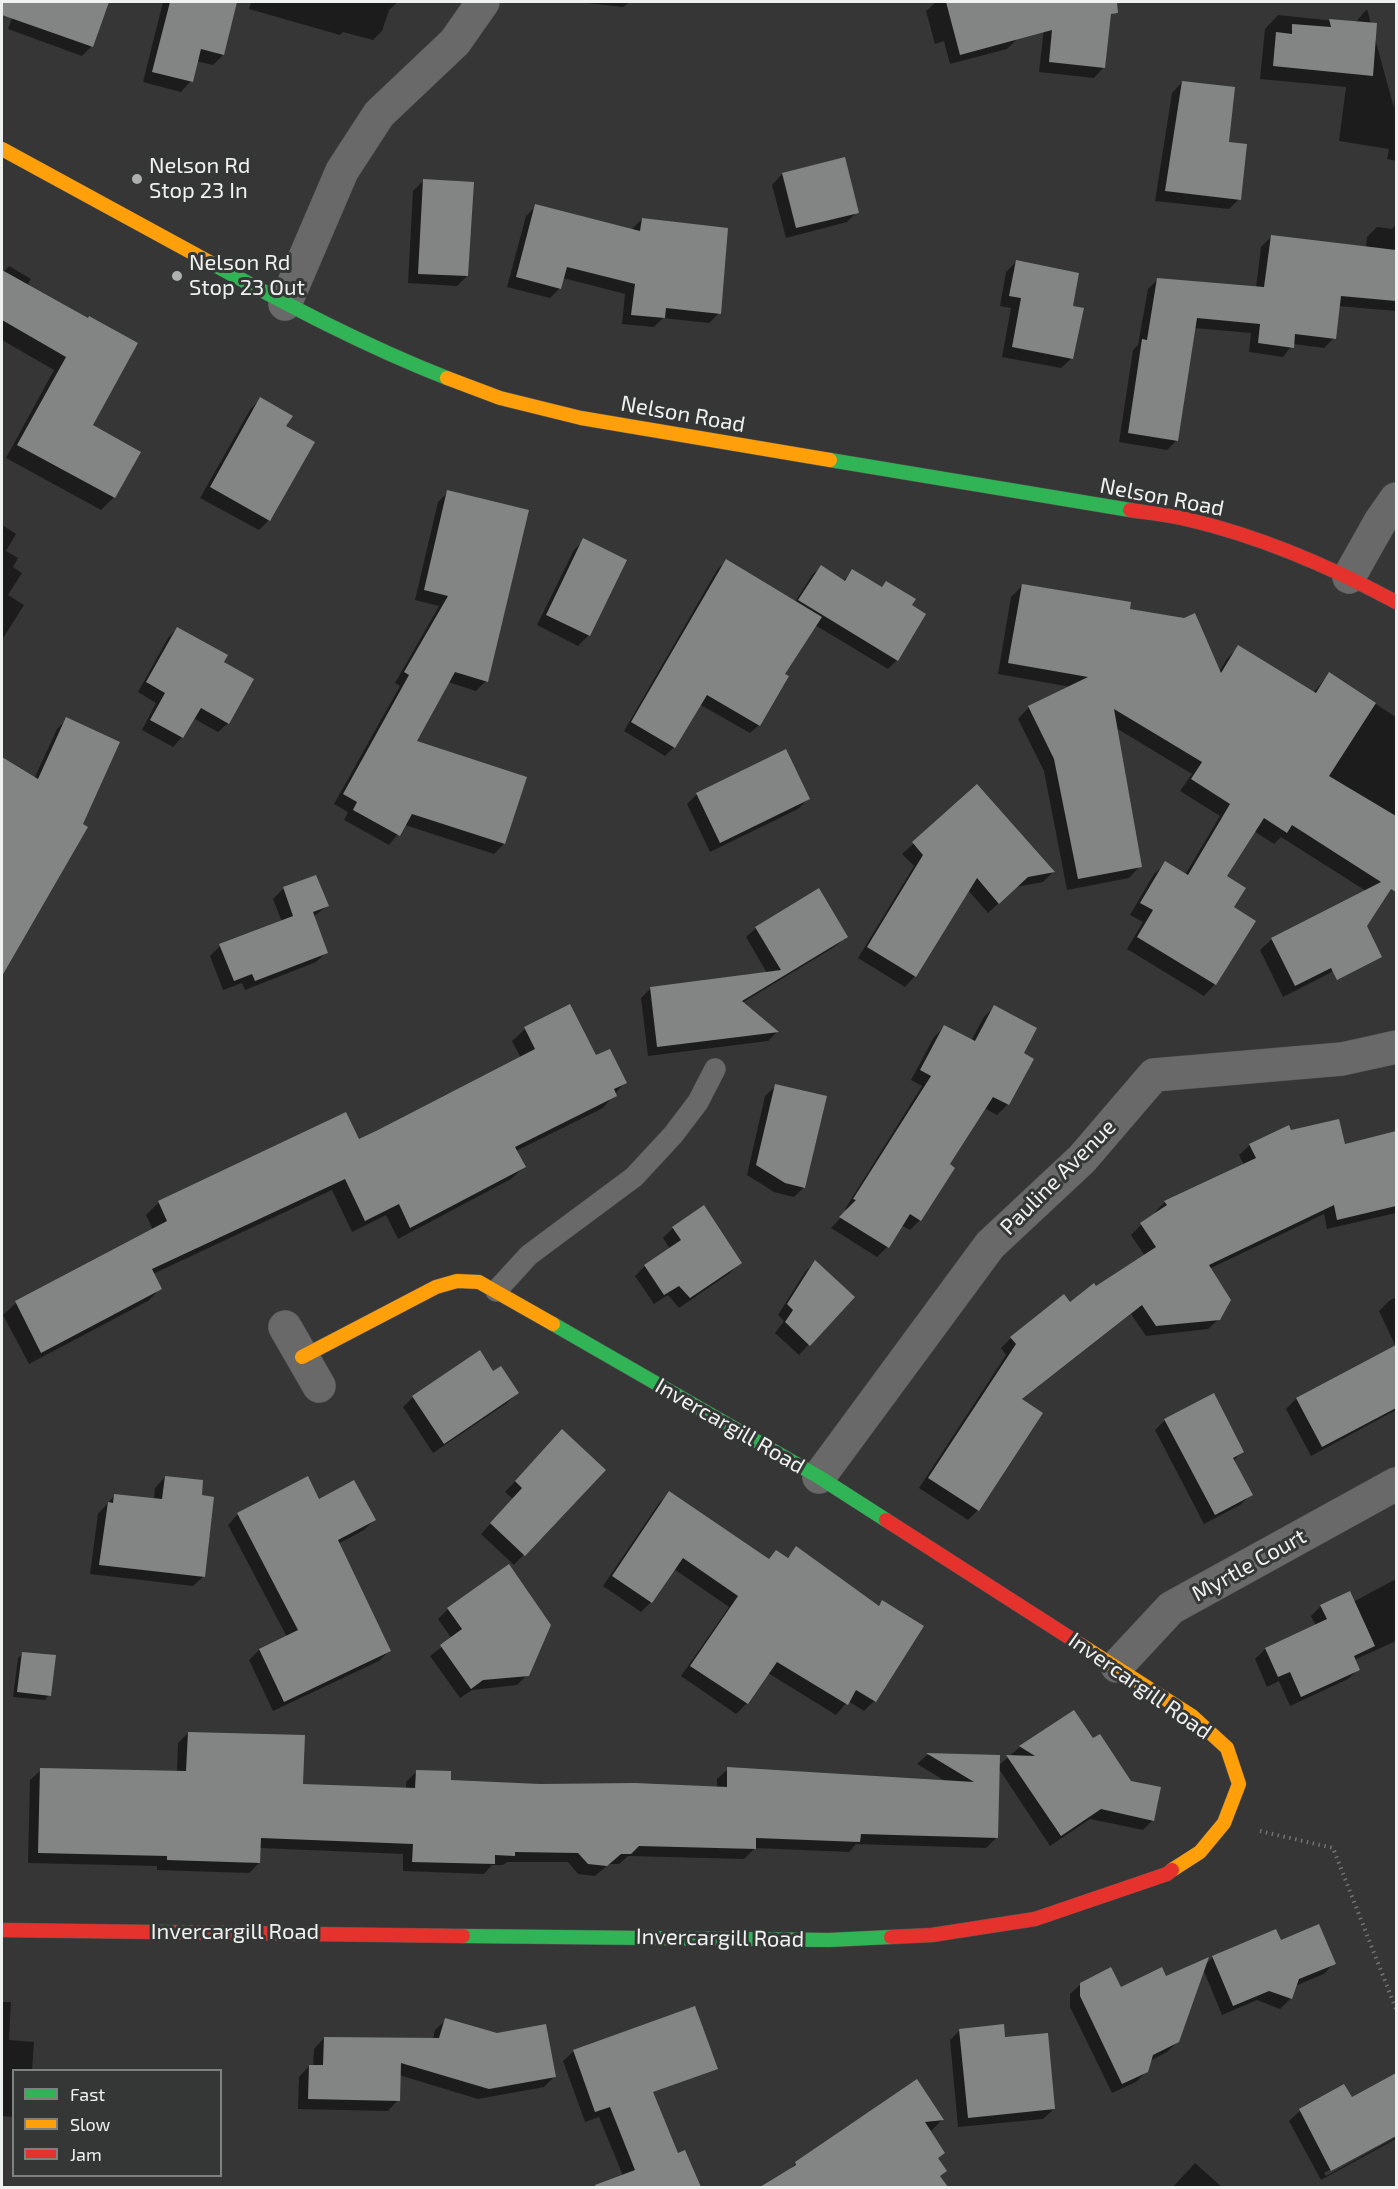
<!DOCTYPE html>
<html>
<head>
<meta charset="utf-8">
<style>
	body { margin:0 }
	#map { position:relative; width:1398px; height:2189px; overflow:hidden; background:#353635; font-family:"Exo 2",sans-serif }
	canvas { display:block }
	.frame { position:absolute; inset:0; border:3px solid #eff1f0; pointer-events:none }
	.legend { position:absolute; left:12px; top:2069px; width:210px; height:108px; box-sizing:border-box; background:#343735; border:2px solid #7f8180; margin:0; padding:8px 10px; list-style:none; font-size:18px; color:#eff1f0 }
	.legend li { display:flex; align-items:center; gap:12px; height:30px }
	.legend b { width:30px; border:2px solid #7f8180 }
</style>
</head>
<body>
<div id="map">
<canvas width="1398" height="2189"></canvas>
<div class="frame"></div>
<ul class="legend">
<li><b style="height:8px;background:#30b455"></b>Fast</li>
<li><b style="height:8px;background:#ff9f0a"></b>Slow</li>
<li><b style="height:8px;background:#e5322d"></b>Jam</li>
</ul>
</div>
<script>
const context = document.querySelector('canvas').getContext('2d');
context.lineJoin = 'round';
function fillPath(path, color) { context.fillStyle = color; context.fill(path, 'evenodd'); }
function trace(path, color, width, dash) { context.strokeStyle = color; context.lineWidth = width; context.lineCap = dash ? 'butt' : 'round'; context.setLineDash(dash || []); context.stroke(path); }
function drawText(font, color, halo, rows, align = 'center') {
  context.font = font + ' "Exo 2",sans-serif'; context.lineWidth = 6; context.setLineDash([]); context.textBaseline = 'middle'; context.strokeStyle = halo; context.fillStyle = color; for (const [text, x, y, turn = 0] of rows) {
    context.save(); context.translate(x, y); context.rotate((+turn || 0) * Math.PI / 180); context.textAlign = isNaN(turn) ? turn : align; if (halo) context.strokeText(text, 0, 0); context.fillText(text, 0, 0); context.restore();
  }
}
fillPath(new Path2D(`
	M 18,2 L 108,2 L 91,47 L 82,56 L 8,29 Z
	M 163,2 L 236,2 L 223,55 L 213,65 L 196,61 L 191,81 L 181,92 L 143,82 Z
	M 251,2 L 398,2 L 389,10 L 382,31 L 373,40 L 343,32 L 340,35 L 249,9 Z
	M 577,2 L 629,2 L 623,7 Z
	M 936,2 L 1008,2 L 1018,38 L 1007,49 L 950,64 L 944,41 L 935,44 L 926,11 Z
	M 1047,2 L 1111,2 L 1104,67 L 1094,78 L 1039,72 Z
	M 1367,9 L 1394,108 L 1396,87 L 1396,161 L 1387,159 L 1389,149 L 1339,141 L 1346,87 L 1260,79 L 1265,29 L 1278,15 L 1355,23 Z
	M 1182,82 L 1227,143 L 1239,199 L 1229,209 L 1155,201 L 1172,93 Z
	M 782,174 L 857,212 L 847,222 L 786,238 L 772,185 Z
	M 423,181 L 467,276 L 457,286 L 408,283 L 413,191 Z
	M 536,206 L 632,229 L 642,219 L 719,313 L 709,323 L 663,318 L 654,327 L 622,324 L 625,294 L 563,278 L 560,288 L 550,298 L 507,287 L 526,216 Z
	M 1396,224 L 1396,311 L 1338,306 L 1334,338 L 1324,348 L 1293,344 L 1283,357 L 1249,352 L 1251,333 L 1194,328 L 1177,440 L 1167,450 L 1119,442 L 1133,350 L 1138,345 L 1148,289 L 1158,279 L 1256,288 L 1261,247 L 1271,237 L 1366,248 L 1367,237 L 1377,227 L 1392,229 Z
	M 1016,262 L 1071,307 L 1072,358 L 1061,368 L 1002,357 L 1011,308 L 1000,306 L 1006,272 Z
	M 9,266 L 31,279 L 27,286 L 136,344 L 90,425 L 114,497 L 101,510 L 6,458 L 54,370 L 2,340 L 2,273 Z
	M 260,399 L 284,427 L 269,520 L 259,530 L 200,498 L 250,410 Z
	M 448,492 L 486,681 L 476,691 L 448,682 L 415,742 L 525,778 L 504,844 L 494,854 L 405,825 L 389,845 L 344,820 L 348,812 L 334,804 L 400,686 L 395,683 L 439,606 L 415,600 L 438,502 Z
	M 2,525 L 16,534 L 6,551 L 18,558 L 13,567 L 22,573 L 8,595 L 24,605 L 2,640 Z
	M 584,540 L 625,561 L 589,635 L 578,646 L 537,625 L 574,550 Z
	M 726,561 L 795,602 L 812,575 L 821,567 L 843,581 L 853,571 L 924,614 L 897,660 L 888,669 L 815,625 L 783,674 L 759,725 L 750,733 L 699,704 L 674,747 L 665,756 L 624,731 L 717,570 Z
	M 1023,585 L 1128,610 L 1219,672 L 1227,659 L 1238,647 L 1313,693 L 1329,674 L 1396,717 L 1396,878 L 1342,961 L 1330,973 L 1283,997 L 1260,950 L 1272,939 L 1366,891 L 1281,837 L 1274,844 L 1254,831 L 1225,876 L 1232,907 L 1215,984 L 1204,996 L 1127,949 L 1143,922 L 1130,915 L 1154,874 L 1166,863 L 1185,875 L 1220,816 L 1180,791 L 1192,774 L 1116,728 L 1140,866 L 1129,878 L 1067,890 L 1044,771 L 1018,719 L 1029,707 L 1071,687 L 998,674 L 1011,597 Z
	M 177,628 L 222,662 L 228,723 L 218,732 L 193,718 L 182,737 L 173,747 L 142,730 L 156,703 L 138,692 L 168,638 Z
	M 67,719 L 81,824 L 86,827 L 2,973 L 2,871 L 26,829 L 2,814 L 2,759 L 34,779 L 57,729 Z
	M 977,786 L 1053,872 L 1043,882 L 1016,887 L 988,913 L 968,890 L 915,976 L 905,987 L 858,958 L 914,866 L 902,854 Z
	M 697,794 L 808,799 L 798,809 L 710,852 L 687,804 Z
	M 315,877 L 327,906 L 313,917 L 327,952 L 316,962 L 245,990 L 242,983 L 223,990 L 210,956 L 220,946 L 282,922 L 273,899 L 283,889 Z
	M 756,928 L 846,936 L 836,946 L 742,1003 L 777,1032 L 768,1041 L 648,1056 L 641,998 L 651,988 L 767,973 L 746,937 Z
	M 994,1007 L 1022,1054 L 1031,1059 L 1008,1104 L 997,1115 L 984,1108 L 948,1165 L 920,1220 L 910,1230 L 901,1225 L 887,1247 L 877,1257 L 831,1228 L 848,1210 L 845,1209 L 922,1086 L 911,1080 L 934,1037 L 944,1027 L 971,1041 L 984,1017 Z
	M 525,1029 L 595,1057 L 625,1082 L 603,1108 L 516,1151 L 524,1167 L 511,1179 L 398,1239 L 386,1215 L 352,1232 L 332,1190 L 153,1274 L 160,1289 L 148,1301 L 29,1364 L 3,1315 L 16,1303 L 153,1230 L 146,1215 L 159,1202 L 358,1141 L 521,1058 L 512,1041 Z
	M 776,1086 L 804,1187 L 794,1197 L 774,1192 L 747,1175 L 765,1096 Z
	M 1288,1127 L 1290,1132 L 1344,1146 L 1396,1133 L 1396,1213 L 1327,1229 L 1324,1214 L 1209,1269 L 1219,1319 L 1208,1329 L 1146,1336 L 1131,1314 L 1021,1400 L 978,1510 L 968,1520 L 919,1488 L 1006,1355 L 1001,1348 L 1011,1338 L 1064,1296 L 1070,1304 L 1145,1256 L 1131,1235 L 1141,1225 L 1156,1214 L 1155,1212 L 1165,1202 L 1244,1165 L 1239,1155 L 1250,1145 Z
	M 673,1228 L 740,1262 L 730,1273 L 679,1308 L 668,1295 L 654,1304 L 635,1276 L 645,1266 L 670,1249 L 663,1238 Z
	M 815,1262 L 809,1344 L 799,1355 L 775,1333 L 784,1321 L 778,1315 L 805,1272 Z
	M 1396,1297 L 1396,1410 L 1311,1456 L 1286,1409 L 1296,1399 L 1396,1347 L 1379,1311 L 1389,1301 Z
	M 517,1393 L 507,1403 L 433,1453 L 403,1407 L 413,1397 Z
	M 1165,1420 L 1242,1452 L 1233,1461 L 1251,1495 L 1240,1505 L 1204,1524 L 1155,1430 Z
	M 552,1442 L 603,1470 L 514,1565 L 481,1534 L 513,1499 L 505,1492 Z
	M 165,1477 L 204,1576 L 193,1586 L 90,1574 L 98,1514 L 115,1495 L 154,1500 L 155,1488 Z
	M 669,1493 L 768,1560 L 786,1559 L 797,1548 L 877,1607 L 883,1602 L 874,1701 L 864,1711 L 848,1701 L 836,1715 L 768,1673 L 747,1703 L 736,1714 L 681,1676 L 729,1607 L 674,1569 L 651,1602 L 641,1612 L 603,1586 L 659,1503 Z
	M 319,1501 L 374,1520 L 364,1530 L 338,1544 L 389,1651 L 379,1661 L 273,1711 L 249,1660 L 259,1650 L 287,1637 L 228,1525 L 238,1514 Z
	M 1396,1579 L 1396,1641 L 1354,1660 L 1359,1669 L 1348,1679 L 1290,1706 L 1279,1681 L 1267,1687 L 1255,1659 L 1265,1649 L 1316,1626 L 1311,1616 L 1321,1606 L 1353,1602 Z
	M 448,1609 L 527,1675 L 517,1685 L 472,1690 L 460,1698 L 430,1656 L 452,1639 L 438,1619 Z
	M 23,1653 L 49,1695 L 45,1700 L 13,1697 L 18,1658 Z
	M 1074,1712 L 1153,1820 L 1143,1830 L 1090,1819 L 1050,1846 L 999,1769 L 997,1837 L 986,1848 L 856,1844 L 849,1852 L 755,1848 L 744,1859 L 628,1856 L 619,1864 L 609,1864 L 595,1876 L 578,1874 L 568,1862 L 507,1862 L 503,1865 L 492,1865 L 484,1874 L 403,1871 L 403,1854 L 260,1848 L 259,1863 L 249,1873 L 157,1870 L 157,1866 L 28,1863 L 30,1780 L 41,1770 L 177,1773 L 178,1743 L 188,1733 L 301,1785 L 406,1789 L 406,1782 L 416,1772 L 449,1782 L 717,1788 L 717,1779 L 728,1769 L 947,1782 L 917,1764 L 927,1755 L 999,1757 L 999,1765 L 1020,1747 Z
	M 1280,1942 L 1334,1963 L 1324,1974 L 1295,1986 L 1290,1999 L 1280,2009 L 1257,2000 L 1222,2015 L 1203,1969 L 1178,2041 L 1167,2052 L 1150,2061 L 1147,2071 L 1136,2082 L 1112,2093 L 1070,2007 L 1070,1994 L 1081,1984 L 1120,1989 L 1204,1966 L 1213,1957 Z
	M 2,2002 L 11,2002 L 9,2040 L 34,2042 L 32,2070 L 14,2070 L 14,2117 L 2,2116 Z
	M 446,2020 L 554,2077 L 544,2087 L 478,2099 L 399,2075 L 398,2100 L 388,2111 L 298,2109 L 299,2077 L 309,2066 L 313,2067 L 314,2049 L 324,2038 L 433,2039 L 435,2030 Z
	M 960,2030 L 1004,2039 L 1054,2109 L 1043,2119 L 958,2127 L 950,2040 Z
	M 574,2051 L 639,2075 L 684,2188 L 628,2188 L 599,2117 L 585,2122 L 563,2061 Z
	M 1396,2074 L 1396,2134 L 1324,2173 L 1326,2176 L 1396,2137 L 1396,2139 L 1321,2180 L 1289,2121 L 1300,2111 L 1344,2086 L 1351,2099 Z
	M 916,2081 L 942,2120 L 932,2130 L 929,2130 L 937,2159 L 939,2177 L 946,2188 L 771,2188 L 796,2163 Z
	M 1195,2163 L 1223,2188 L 1172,2188 Z`), '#0007');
fillPath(new Path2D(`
	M 2,2 L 109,2 L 93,47 L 2,15 Z
	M 170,2 L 237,2 L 224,55 L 201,49 L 193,82 L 152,72 Z
	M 946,2 L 1117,2 L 1118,13 L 1111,14 L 1105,68 L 1049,62 L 1052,30 L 960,55 Z
	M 1329,19 L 1377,23 L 1373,76 L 1273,66 L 1276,32 L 1292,34 L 1292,24 L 1331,27 Z
	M 1182,81 L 1235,87 L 1229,142 L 1247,144 L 1241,200 L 1165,191 Z
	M 845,157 L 859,213 L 796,228 L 782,173 Z
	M 423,179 L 474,182 L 468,276 L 418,274 Z
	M 535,204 L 640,231 L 642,218 L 728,228 L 721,314 L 666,308 L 665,318 L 631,315 L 635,284 L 567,267 L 561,289 L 516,277 Z
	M 1271,235 L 1396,250 L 1396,301 L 1341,296 L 1336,339 L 1295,334 L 1294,348 L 1258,343 L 1260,324 L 1197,318 L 1178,441 L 1128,433 L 1142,339 L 1147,340 L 1157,278 L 1264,287 Z
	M 1016,260 L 1079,273 L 1073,306 L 1084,308 L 1073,359 L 1012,347 L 1021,298 L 1009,296 Z
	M 2,270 L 88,318 L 89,316 L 138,343 L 93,425 L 141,452 L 115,498 L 17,445 L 66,357 L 2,320 Z
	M 260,397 L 293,416 L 286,426 L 315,442 L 270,521 L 210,487 Z
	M 447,490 L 529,510 L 488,682 L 455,672 L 417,741 L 527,777 L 505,844 L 412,814 L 400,836 L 353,810 L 357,802 L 343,794 L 409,675 L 404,672 L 448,596 L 424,590 Z
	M 583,538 L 627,560 L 590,636 L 546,615 Z
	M 726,559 L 822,617 L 785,674 L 789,676 L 760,726 L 707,695 L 675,748 L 631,722 Z
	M 821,565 L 845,581 L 852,569 L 882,587 L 886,581 L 916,599 L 912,605 L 926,614 L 898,661 L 798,600 Z
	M 1022,584 L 1131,602 L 1130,609 L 1184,618 L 1195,613 L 1221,673 L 1238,645 L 1316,693 L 1329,672 L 1376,703 L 1329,776 L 1396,816 L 1396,892 L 1391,889 L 1367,926 L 1382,957 L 1337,980 L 1331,968 L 1295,986 L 1271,938 L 1381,882 L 1292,825 L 1287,833 L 1264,818 L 1227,876 L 1246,888 L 1234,907 L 1256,921 L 1216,985 L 1137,937 L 1153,910 L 1140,903 L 1165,861 L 1188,875 L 1230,804 L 1191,779 L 1202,762 L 1114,709 L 1142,867 L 1078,879 L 1054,759 L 1028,706 L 1088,677 L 1008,663 Z
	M 177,627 L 228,655 L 224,662 L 254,679 L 229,724 L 201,708 L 183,738 L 150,720 L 165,693 L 146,682 Z
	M 66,717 L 120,742 L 83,824 L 88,827 L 2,976 L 2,757 L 38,779 Z
	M 786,749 L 810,799 L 720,843 L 696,793 Z
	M 977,784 L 1055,872 L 1028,877 L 999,904 L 977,878 L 916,977 L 867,947 L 923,855 L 912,842 Z
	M 316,875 L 329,906 L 313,912 L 328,953 L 255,981 L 252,974 L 234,981 L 219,944 L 293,916 L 283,887 Z
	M 819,888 L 848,937 L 742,1001 L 779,1032 L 657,1047 L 650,987 L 781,970 L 755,927 Z
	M 570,1004 L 596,1055 L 610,1049 L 627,1083 L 614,1089 L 617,1096 L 515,1147 L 526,1167 L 410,1228 L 399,1204 L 365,1221 L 345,1179 L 152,1269 L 162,1289 L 41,1353 L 15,1301 L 167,1221 L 158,1201 L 346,1112 L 359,1139 L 378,1130 L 535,1049 L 524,1027 Z
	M 994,1005 L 1037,1028 L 1024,1053 L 1034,1059 L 1009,1105 L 993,1097 L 950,1164 L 955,1168 L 921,1221 L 910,1214 L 889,1248 L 839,1217 L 856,1200 L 853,1199 L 931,1076 L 920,1070 L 944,1025 L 975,1041 Z
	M 775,1084 L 827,1096 L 805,1188 L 785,1183 L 756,1165 Z
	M 1339,1119 L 1345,1144 L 1396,1131 L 1396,1206 L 1337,1220 L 1334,1205 L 1209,1265 L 1231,1300 L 1220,1320 L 1156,1326 L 1142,1305 L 1022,1399 L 1043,1413 L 979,1511 L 928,1478 L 1016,1344 L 1010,1337 L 1064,1294 L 1070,1302 L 1094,1283 L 1096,1286 L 1156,1247 L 1140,1223 L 1167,1205 L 1164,1201 L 1256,1158 L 1249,1144 L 1289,1125 L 1291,1130 Z
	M 704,1205 L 742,1263 L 690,1298 L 679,1286 L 664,1295 L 644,1265 L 681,1240 L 672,1227 Z
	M 815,1260 L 855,1297 L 810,1346 L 785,1322 L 793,1310 L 787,1304 Z
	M 1396,1345 L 1396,1408 L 1322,1447 L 1296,1398 Z
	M 480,1350 L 493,1371 L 501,1366 L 519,1393 L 444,1444 L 412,1396 Z
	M 1214,1393 L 1244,1452 L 1233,1458 L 1253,1495 L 1215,1515 L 1164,1419 Z
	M 562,1429 L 606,1470 L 525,1556 L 490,1523 L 522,1488 L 515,1481 Z
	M 165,1476 L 203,1480 L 202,1495 L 214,1497 L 205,1577 L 99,1565 L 108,1502 L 113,1503 L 114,1494 L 162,1499 Z
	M 308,1476 L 319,1499 L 354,1480 L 376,1520 L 338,1540 L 391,1651 L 284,1702 L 259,1649 L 298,1630 L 237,1513 Z
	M 669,1491 L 769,1559 L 776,1550 L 788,1558 L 796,1546 L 879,1606 L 882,1600 L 924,1626 L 876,1702 L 856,1690 L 848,1705 L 777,1662 L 748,1704 L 690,1666 L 738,1596 L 683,1558 L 652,1603 L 612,1576 Z
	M 509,1564 L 551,1625 L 529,1676 L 483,1680 L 471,1689 L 440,1645 L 462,1629 L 447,1608 Z
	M 1350,1591 L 1375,1646 L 1354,1656 L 1360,1670 L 1301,1697 L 1290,1672 L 1278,1677 L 1265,1648 L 1327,1619 L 1320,1605 Z
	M 22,1652 L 56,1655 L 51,1696 L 17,1692 Z
	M 1074,1710 L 1093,1738 L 1100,1734 L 1131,1781 L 1161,1787 L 1154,1821 L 1101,1809 L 1061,1836 L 1006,1755 L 1035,1756 L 1019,1746 Z
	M 188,1732 L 305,1735 L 303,1784 L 415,1788 L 416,1770 L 451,1771 L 451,1780 L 540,1784 L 635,1783 L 727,1787 L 727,1767 L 974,1782 L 926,1753 L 1000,1755 L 998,1838 L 861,1834 L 860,1842 L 756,1838 L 756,1849 L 639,1846 L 631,1854 L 621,1854 L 607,1866 L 588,1864 L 578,1853 L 515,1852 L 515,1856 L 495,1855 L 495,1864 L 412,1862 L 413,1844 L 261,1838 L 260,1863 L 167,1860 L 167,1856 L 38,1853 L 40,1768 L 186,1771 Z
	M 1319,1924 L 1336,1964 L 1299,1979 L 1292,1999 L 1269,1991 L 1233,2006 L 1212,1956 L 1276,1929 L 1281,1940 Z
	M 1209,1957 L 1179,2042 L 1153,2055 L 1148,2072 L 1122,2084 L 1080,1996 L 1080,1983 L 1111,1967 L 1121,1987 L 1162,1967 L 1166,1976 Z
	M 695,2006 L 718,2069 L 653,2092 L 678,2153 L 685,2150 L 701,2187 L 596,2187 L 595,2185 L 635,2170 L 610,2107 L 595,2112 L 573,2050 Z
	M 445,2018 L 497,2033 L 546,2024 L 556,2077 L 489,2089 L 401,2063 L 400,2101 L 308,2099 L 309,2065 L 323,2065 L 324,2037 L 439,2038 Z
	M 1004,2024 L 1005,2037 L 1048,2033 L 1055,2109 L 968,2118 L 959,2029 Z
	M 1396,2073 L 1396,2136 L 1331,2171 L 1299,2109 L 1344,2084 L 1352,2097 Z
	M 917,2079 L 944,2120 L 925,2122 L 945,2153 L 938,2158 L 947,2171 L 940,2176 L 948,2187 L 760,2187 L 796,2165 L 795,2162 Z`), '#838584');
const lane = new Path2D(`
	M 496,1291 L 529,1255 L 634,1177 L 673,1135 L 698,1102 L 715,1069`);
const street = new Path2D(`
	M 285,304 L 342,171 L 379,114 L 455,42 L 483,2
	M 1349,577 L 1380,522 L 1396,499
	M 285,1327 L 319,1386
	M 819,1477 L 990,1245 L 1082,1159 L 1154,1075 L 1342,1059 L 1396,1047
	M 1117,1666 L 1171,1608 L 1396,1484`);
const fast = new Path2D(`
	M 211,263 C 288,305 365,346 447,378
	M 830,460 L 1130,510
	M 553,1324 L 819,1477 L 886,1520
	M 463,1936 L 829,1940 L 891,1937`);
const slow = new Path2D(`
	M 2,149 L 211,263
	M 447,378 L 500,398 L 581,418 L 830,460
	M 302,1357 L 436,1287 L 457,1281 L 479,1282 L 553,1324
	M 1081,1645 L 1192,1716 L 1227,1748 L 1239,1784 L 1224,1823 L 1200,1852 L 1172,1870`);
const jam = new Path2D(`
	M 1130,510 C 1150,513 1170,515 1190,520 C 1262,537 1331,567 1396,602
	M 886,1520 L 1081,1645
	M 2,1930 L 463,1936
	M 891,1937 L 932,1935 L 1035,1919 L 1167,1874 L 1172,1870`);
trace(lane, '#545554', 22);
trace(street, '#545554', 34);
trace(fast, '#545554', 15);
trace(slow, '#545554', 15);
trace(jam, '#545554', 15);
trace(new Path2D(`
	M 1260,1831 L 1333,1848 L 1396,2009`), '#737373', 4, [1.5, 4.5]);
trace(lane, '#686968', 21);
trace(street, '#686968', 33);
trace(fast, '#30b455', 14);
trace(slow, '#ff9f0a', 14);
trace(jam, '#e5322d', 14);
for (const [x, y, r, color] of [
	[137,179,6,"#aeb0af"],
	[177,276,6,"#aeb0af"]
]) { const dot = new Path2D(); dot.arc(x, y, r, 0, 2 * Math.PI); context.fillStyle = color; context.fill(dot); trace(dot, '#343735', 2); }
drawText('22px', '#eff1f0', '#343735', [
	["Nelson Rd",149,166],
	["Stop 23 In",149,191],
	["Nelson Rd",189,263],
	["Stop 23 Out",189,288]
], 'left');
drawText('22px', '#eff1f0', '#343735', [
	["Nelson Road",683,414,10],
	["Nelson Road",1162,497,11],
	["Pauline Avenue",1058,1177,-45],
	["Invercargill Road",730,1426,30],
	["Myrtle Court",1249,1565,-29],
	["Invercargill Road",1140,1686,35],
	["Invercargill Road",235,1932],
	["Invercargill Road",720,1938,1]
]);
</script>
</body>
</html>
